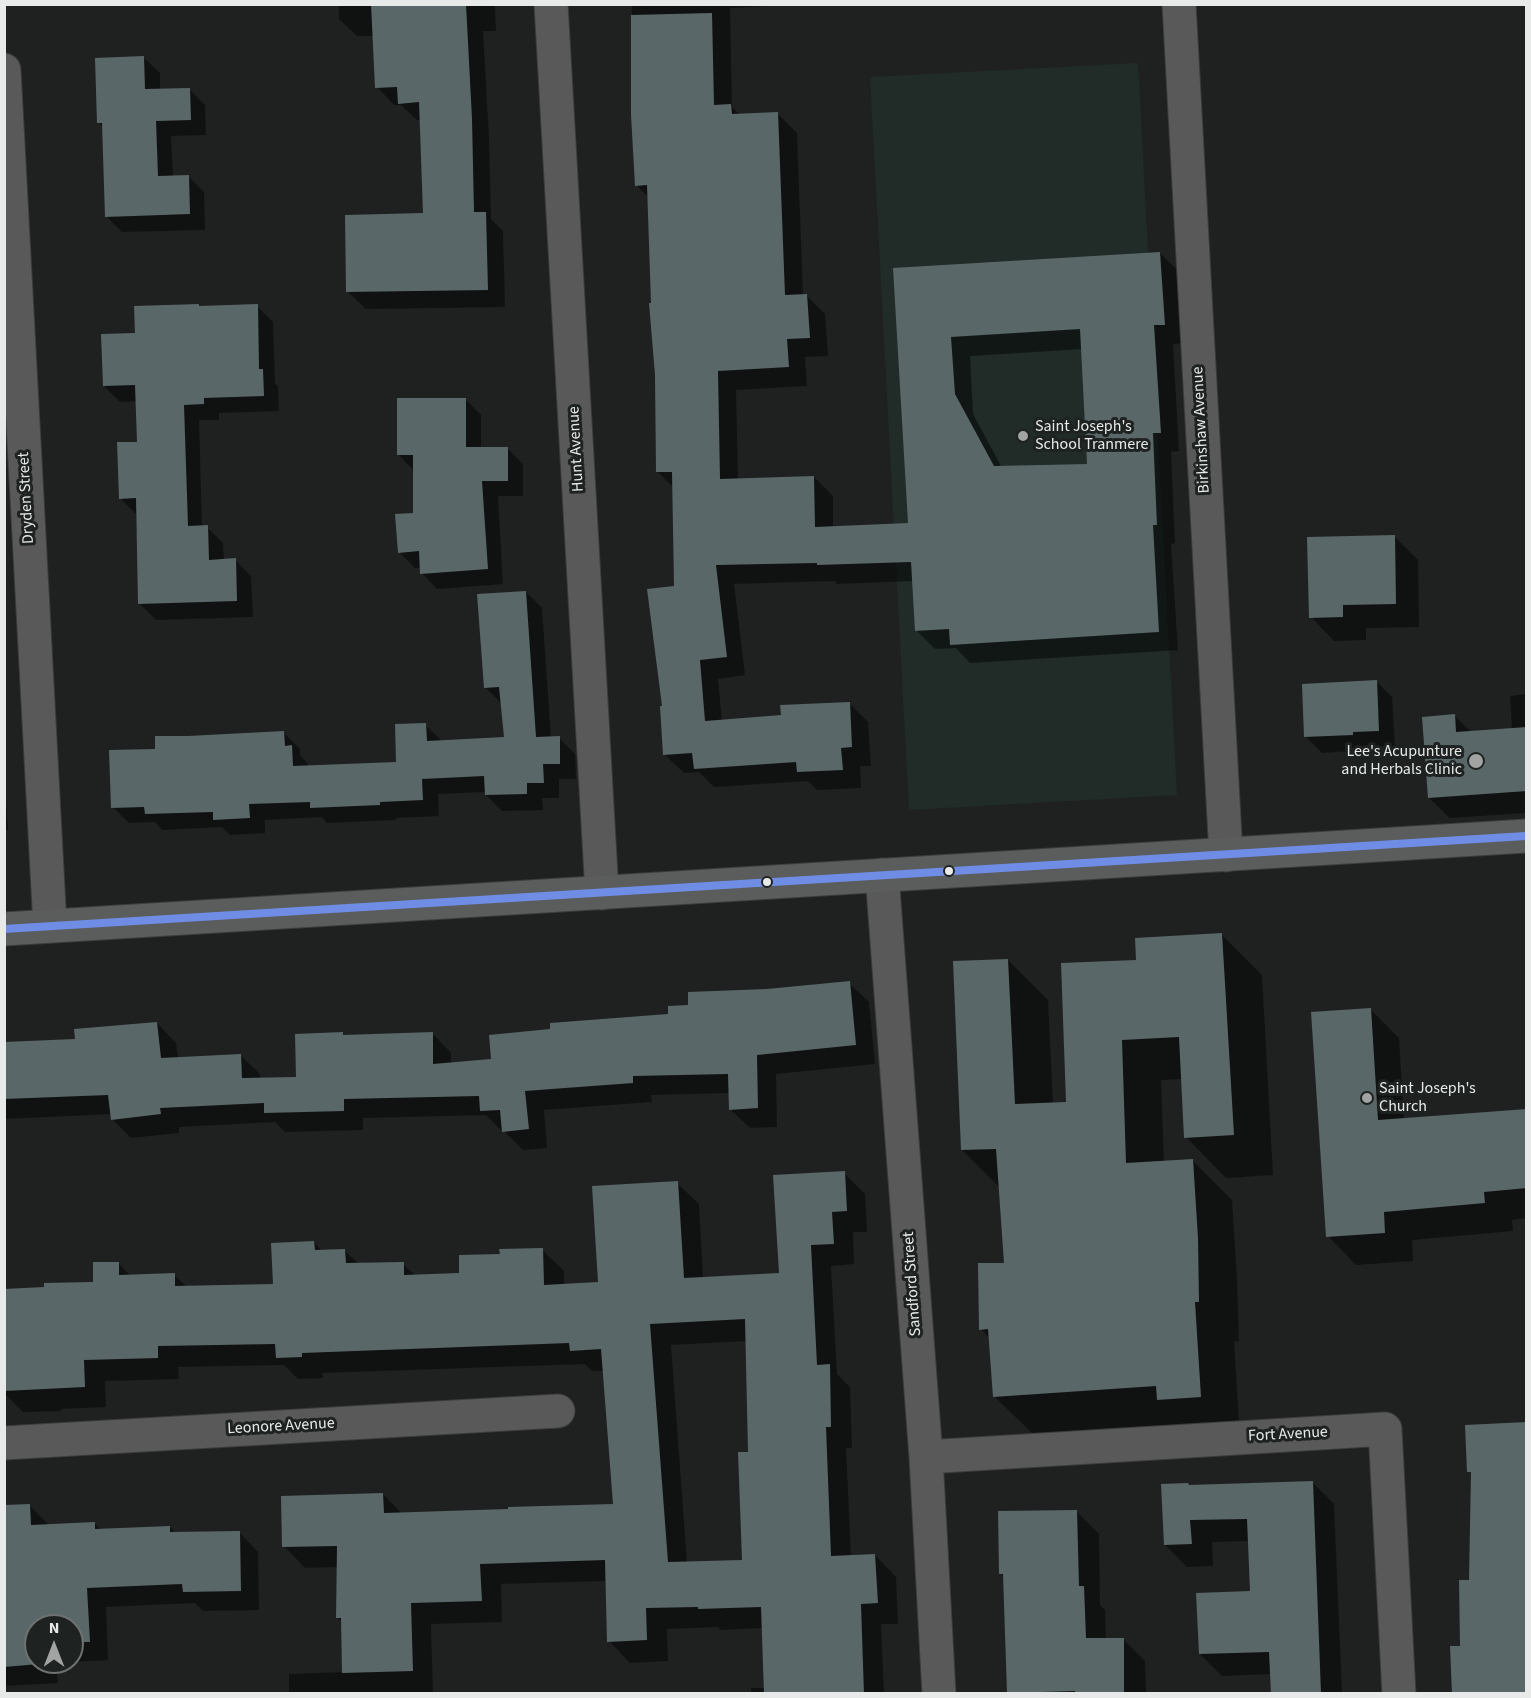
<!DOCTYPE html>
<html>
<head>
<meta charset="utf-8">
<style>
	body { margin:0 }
	#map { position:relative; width:1531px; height:1698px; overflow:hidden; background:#1f2120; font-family:"Source Sans 3",sans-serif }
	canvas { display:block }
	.frame { position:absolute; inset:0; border:6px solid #e8eaea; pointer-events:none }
	.north { position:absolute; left:24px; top:1614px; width:60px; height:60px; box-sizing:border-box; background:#1e2221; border:2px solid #6f7271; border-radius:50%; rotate:0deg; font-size:16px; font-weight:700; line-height:24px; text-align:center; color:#e8eaea }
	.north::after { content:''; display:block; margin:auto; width:21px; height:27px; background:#a2a4a3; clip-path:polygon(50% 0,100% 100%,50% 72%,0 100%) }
</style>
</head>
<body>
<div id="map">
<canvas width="1531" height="1698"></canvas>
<div class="frame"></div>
<div class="north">N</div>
</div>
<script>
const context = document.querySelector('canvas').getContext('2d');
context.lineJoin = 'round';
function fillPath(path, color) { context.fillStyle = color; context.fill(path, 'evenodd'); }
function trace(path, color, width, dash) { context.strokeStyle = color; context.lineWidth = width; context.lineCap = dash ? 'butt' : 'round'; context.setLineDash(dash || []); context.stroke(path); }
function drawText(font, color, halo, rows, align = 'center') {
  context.font = font + ' "Source Sans 3",sans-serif'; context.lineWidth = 6; context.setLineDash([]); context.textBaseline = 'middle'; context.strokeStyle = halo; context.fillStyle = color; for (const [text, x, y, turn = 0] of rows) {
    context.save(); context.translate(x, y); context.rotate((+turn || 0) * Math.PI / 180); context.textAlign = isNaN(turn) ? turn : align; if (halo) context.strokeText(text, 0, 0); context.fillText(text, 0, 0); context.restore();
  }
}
fillPath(new Path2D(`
	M 1138,63 L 1177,795 L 909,810 L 870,77 Z`), '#212b28');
fillPath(new Path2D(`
	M 339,4 L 495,4 L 496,31 L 483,31 L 489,138 L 491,219 L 503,231 L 505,307 L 366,309 L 348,292 L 424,215 L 421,120 L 417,120 L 401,105 L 394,105 L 377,87 L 374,36 L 357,36 L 339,19 Z
	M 632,4 L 808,4 L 730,8 L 732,107 L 740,115 L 778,114 L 797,133 L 803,295 L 806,295 L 825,314 L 828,356 L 805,357 L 807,386 L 736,390 L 738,480 L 814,477 L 833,496 L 833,528 L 910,525 L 894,269 L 1160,253 L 1179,272 L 1183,343 L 1173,344 L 1179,451 L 1171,452 L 1175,543 L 1171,544 L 1178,650 L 970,663 L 956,648 L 935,649 L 916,630 L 913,581 L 837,584 L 835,581 L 734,584 L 745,675 L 718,679 L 722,721 L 782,717 L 849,703 L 868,722 L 871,766 L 860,766 L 861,788 L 817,790 L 808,781 L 714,787 L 699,772 L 684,773 L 665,755 L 663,707 L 675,587 L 673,487 L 658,472 L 656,375 L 649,198 L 636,185 L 633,115 ZM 1082,349 L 1088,466 L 1002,468 L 973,414 L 970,356 Z
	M 144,58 L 160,73 L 160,90 L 189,89 L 205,105 L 206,135 L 171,136 L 173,177 L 188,176 L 204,192 L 205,230 L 122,232 L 106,216 L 103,127 L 98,122 Z
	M 257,306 L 273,322 L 275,383 L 278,386 L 279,411 L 219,413 L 219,420 L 199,420 L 202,527 L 207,527 L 223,543 L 224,560 L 235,560 L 251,576 L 253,617 L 156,620 L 140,604 L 136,514 L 120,498 L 139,443 L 137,401 L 120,402 L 104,386 L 137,334 L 200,307 Z
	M 465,399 L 481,415 L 481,448 L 507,448 L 523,464 L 523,496 L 498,496 L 503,584 L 437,589 L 422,573 L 421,568 L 415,568 L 399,552 L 414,515 L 414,471 L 398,454 Z
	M 1395,537 L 1418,560 L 1419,627 L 1366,628 L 1366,640 L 1334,641 L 1311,617 Z
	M 526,592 L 542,608 L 551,738 L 559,738 L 575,754 L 576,779 L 559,779 L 559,798 L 542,798 L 543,810 L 502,811 L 486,795 L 486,792 L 438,794 L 439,816 L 396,818 L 396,820 L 327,823 L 322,817 L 265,820 L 265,833 L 230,835 L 222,827 L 162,830 L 155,822 L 129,823 L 113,807 L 157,750 L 284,733 L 300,749 L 300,755 L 307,763 L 308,767 L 398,763 L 425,725 L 442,741 L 505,739 L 501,703 L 485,687 Z
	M 1376,681 L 1392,697 L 1395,746 L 1368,747 L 1368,750 L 1322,753 L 1306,737 Z
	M 1526,694 L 1526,813 L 1450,818 L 1429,798 L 1454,715 L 1471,732 L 1512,729 L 1510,696 Z
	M 4,768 L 8,830 L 4,830 Z
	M 1222,935 L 1262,975 L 1273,1175 L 1226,1178 L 1186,1137 L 1183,1079 L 1161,1080 L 1164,1162 L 1192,1160 L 1232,1200 L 1237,1279 L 1239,1341 L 1234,1342 L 1240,1437 L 1035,1436 L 994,1396 L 990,1339 L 981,1329 L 1006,1264 L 1000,1188 L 962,1150 L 1008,960 L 1048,1000 L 1053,1104 L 1068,1103 L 1137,962 Z
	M 849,983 L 869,1002 L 875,1064 L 776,1074 L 777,1127 L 750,1128 L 730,1109 L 730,1093 L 651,1095 L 652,1102 L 544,1110 L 547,1148 L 523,1150 L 503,1130 L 501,1130 L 486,1115 L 363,1118 L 363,1130 L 285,1132 L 275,1122 L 179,1127 L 179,1133 L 131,1138 L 112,1119 L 112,1114 L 4,1119 L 4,1043 L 76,1040 L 157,1023 L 176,1043 L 178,1059 L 240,1055 L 260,1074 L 260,1079 L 298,1079 L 342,1034 L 344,1036 L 432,1033 L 451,1053 L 451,1064 L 492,1060 L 670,1016 L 690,1006 L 767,991 Z
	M 1370,1009 L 1399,1038 L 1404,1120 L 1526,1111 L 1526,1218 L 1512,1220 L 1513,1231 L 1412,1240 L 1413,1261 L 1356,1265 L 1328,1236 Z
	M 844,1173 L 865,1194 L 867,1232 L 853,1232 L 854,1264 L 831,1266 L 837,1374 L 850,1387 L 852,1448 L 846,1448 L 851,1557 L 875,1555 L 896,1577 L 898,1624 L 881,1624 L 884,1694 L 751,1694 L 751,1688 L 766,1688 L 763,1628 L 720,1630 L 718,1627 L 667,1629 L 668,1661 L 630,1663 L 609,1641 L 607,1581 L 501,1584 L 502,1622 L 431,1624 L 433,1694 L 289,1694 L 289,1674 L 344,1672 L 343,1623 L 337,1617 L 338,1567 L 305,1568 L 284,1546 L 383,1494 L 402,1514 L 614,1505 L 604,1371 L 592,1371 L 585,1364 L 322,1373 L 323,1378 L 298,1379 L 284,1365 L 178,1367 L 179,1379 L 105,1381 L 106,1407 L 61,1409 L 61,1411 L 23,1412 L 4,1393 L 4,1290 L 95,1283 L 118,1263 L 131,1276 L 174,1275 L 187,1287 L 274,1286 L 314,1242 L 322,1251 L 344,1250 L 359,1264 L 403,1264 L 416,1276 L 461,1275 L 501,1255 L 542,1250 L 564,1271 L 564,1285 L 599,1284 L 677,1183 L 699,1204 L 703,1278 L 780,1274 ZM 747,1341 L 749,1453 L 744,1561 L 687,1563 L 671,1345 Z
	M 1312,1482 L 1334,1504 L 1342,1694 L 1272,1694 L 1272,1674 L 1222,1676 L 1200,1654 L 1252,1593 L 1250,1541 L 1212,1542 L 1213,1566 L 1187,1567 L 1165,1545 L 1190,1486 Z
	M 30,1506 L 50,1526 L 94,1523 L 101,1530 L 170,1527 L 176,1534 L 239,1532 L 258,1552 L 259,1610 L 203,1611 L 195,1603 L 106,1607 L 108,1660 L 56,1663 L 58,1683 L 4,1686 L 4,1507 ZM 36,1626 L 72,1626 L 72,1662 L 36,1662 Z
	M 1077,1512 L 1099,1534 L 1100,1605 L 1105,1610 L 1106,1639 L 1123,1639 L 1145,1661 L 1146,1694 L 1009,1694 L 1005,1578 L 1001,1574 Z`), '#0007');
fillPath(new Path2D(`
	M 371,4 L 466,4 L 472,119 L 474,212 L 486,212 L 488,290 L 346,292 L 345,215 L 423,213 L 419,102 L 398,104 L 397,87 L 375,88 Z
	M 712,13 L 714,105 L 731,104 L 732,114 L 778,112 L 785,295 L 807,294 L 810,338 L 787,339 L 789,367 L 718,371 L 720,479 L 814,476 L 815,527 L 908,523 L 893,268 L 1160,252 L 1165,325 L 1154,325 L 1161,433 L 1153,433 L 1157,525 L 1153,525 L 1159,632 L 950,645 L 949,629 L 915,631 L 911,562 L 817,565 L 817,563 L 716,565 L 727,657 L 700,660 L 705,721 L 781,715 L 780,705 L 850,702 L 852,747 L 841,748 L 843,770 L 797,772 L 796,762 L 694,769 L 692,753 L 663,755 L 660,706 L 662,706 L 647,589 L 674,586 L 672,472 L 656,472 L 655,375 L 649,303 L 651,303 L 647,185 L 635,186 L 631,115 L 631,15 ZM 1080,329 L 1087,464 L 994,466 L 955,394 L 951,337 Z
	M 144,56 L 145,89 L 190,88 L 191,120 L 156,121 L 158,176 L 189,175 L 190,214 L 105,217 L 102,123 L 97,123 L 95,58 Z
	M 199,304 L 199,306 L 258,304 L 259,369 L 263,369 L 264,396 L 204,398 L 204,404 L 184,405 L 188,526 L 208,525 L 209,560 L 236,558 L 237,601 L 138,604 L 136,498 L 119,499 L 117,442 L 137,442 L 135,385 L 103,386 L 101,334 L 135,333 L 134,306 Z
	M 397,398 L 466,398 L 466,447 L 508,447 L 508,481 L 482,481 L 488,569 L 420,574 L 419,551 L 398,553 L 395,514 L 413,513 L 413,455 L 397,455 Z
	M 1395,535 L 1396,604 L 1343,605 L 1343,617 L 1309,618 L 1307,537 Z
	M 526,591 L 536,737 L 560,736 L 560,764 L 543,764 L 544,783 L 527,783 L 527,794 L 485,795 L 484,776 L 422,779 L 423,800 L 380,802 L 380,805 L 310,808 L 310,802 L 249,804 L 250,818 L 213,820 L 213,812 L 145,814 L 144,807 L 111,808 L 109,750 L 155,749 L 155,736 L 188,736 L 284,731 L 285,746 L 292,745 L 293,766 L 396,762 L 395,724 L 426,723 L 427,741 L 504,737 L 499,687 L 484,688 L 477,594 Z
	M 1377,680 L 1379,731 L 1353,732 L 1353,735 L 1304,737 L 1302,684 Z
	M 1455,714 L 1456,732 L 1527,727 L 1527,791 L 1428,798 L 1422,717 Z
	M 1222,933 L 1234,1135 L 1184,1138 L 1179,1037 L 1122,1040 L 1126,1163 L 1193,1159 L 1198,1238 L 1199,1302 L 1195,1302 L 1201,1397 L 1157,1400 L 1156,1386 L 993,1397 L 988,1329 L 979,1330 L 978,1263 L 1004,1263 L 996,1149 L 961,1150 L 953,961 L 1008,959 L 1015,1104 L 1066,1102 L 1061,963 L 1136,960 L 1135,938 Z
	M 850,981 L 856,1045 L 757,1055 L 758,1108 L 729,1110 L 728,1074 L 633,1076 L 633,1083 L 525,1091 L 529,1129 L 502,1132 L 500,1110 L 480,1111 L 479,1096 L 344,1099 L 344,1111 L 264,1113 L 264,1103 L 160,1108 L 161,1114 L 111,1120 L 108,1095 L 4,1099 L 4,1042 L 75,1039 L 74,1029 L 157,1022 L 161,1058 L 241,1054 L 242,1078 L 296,1077 L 295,1034 L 343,1032 L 343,1035 L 433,1032 L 433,1064 L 491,1059 L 489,1035 L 550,1029 L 550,1023 L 668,1014 L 668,1006 L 688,1005 L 688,992 L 767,989 Z
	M 1371,1008 L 1378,1120 L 1527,1109 L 1527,1188 L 1484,1192 L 1485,1203 L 1384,1212 L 1385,1233 L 1326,1237 L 1311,1012 Z
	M 845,1171 L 847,1211 L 832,1212 L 834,1244 L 811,1245 L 817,1365 L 830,1364 L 831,1427 L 826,1427 L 831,1556 L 875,1554 L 878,1603 L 861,1604 L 864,1694 L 764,1694 L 761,1607 L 698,1609 L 698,1607 L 646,1608 L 647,1640 L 607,1642 L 605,1560 L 480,1564 L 482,1601 L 411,1603 L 413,1671 L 342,1673 L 341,1618 L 336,1618 L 337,1546 L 282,1547 L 281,1496 L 383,1493 L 384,1513 L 508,1509 L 508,1507 L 613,1504 L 601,1349 L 570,1351 L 569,1343 L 302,1353 L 302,1357 L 276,1358 L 275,1344 L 158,1346 L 158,1358 L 84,1360 L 85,1387 L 4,1391 L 4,1289 L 44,1287 L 44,1283 L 93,1282 L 93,1262 L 119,1262 L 119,1275 L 175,1273 L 175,1286 L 273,1284 L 271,1243 L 314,1241 L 315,1250 L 345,1249 L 346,1263 L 404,1262 L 404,1275 L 459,1273 L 459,1255 L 500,1254 L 499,1249 L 543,1248 L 544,1285 L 598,1282 L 592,1186 L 678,1181 L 684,1278 L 779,1273 L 773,1175 ZM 745,1319 L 748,1452 L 738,1452 L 742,1560 L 668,1562 L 650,1324 Z
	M 1527,1422 L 1527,1694 L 1452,1694 L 1450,1646 L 1460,1646 L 1459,1580 L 1469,1580 L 1471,1472 L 1467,1472 L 1465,1425 Z
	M 1313,1481 L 1321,1694 L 1271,1694 L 1269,1652 L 1199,1654 L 1196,1593 L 1250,1591 L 1247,1519 L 1190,1520 L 1192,1544 L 1164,1545 L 1161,1484 L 1188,1483 L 1189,1485 Z
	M 30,1504 L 31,1525 L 95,1522 L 95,1529 L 170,1526 L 170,1532 L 240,1531 L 241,1591 L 183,1592 L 182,1584 L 87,1588 L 90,1642 L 72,1642 L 72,1626 L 36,1626 L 36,1662 L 39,1662 L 39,1664 L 4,1667 L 4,1505 Z
	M 1077,1510 L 1079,1586 L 1084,1586 L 1086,1638 L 1124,1638 L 1124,1694 L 1075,1694 L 1075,1691 L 1007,1693 L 1003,1574 L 999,1574 L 998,1511 Z`), '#5a6768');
const minor = new Path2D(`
	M 551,4 L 602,893
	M 1179,4 L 1226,855
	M 4,70 L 50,926
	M 882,875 L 926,1457 L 939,1694
	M 4,1443 L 558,1411
	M 926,1457 L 1385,1429 L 1399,1694`);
const secondary = new Path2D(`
	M 4,929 L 1526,836`);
trace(minor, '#3b3d3c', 35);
trace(secondary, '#3b3d3c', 35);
trace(minor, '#595959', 33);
trace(secondary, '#5b5c5c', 33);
trace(new Path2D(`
	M 4,929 L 1526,836`), '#708de6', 8);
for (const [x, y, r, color] of [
	[1023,436,6,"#a2a4a3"],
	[1476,761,8,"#a2a4a3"],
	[949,871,5,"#e8eaea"],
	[767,882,5,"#e8eaea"],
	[1367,1098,6,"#a2a4a3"]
]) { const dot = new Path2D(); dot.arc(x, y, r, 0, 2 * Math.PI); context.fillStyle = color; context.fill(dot); trace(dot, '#1e2221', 2); }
drawText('16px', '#e8eaea', '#1e2221', [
	["Saint Joseph's",1035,427],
	["School Tranmere",1035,445],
	["Lee's Acupunture",1462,752,"right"],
	["and Herbals Clinic",1462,770,"right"],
	["Saint Joseph's",1379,1089],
	["Church",1379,1107]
], 'left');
drawText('16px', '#e8eaea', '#1e2221', [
	["Birkinshaw Avenue",1202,430,-93],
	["Hunt Avenue",577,449,-93],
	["Dryden Street",27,498,-93],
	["Sandford Street",913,1284,-94],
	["Leonore Avenue",281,1427,-3],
	["Fort Avenue",1288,1435,-3]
]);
</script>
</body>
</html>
